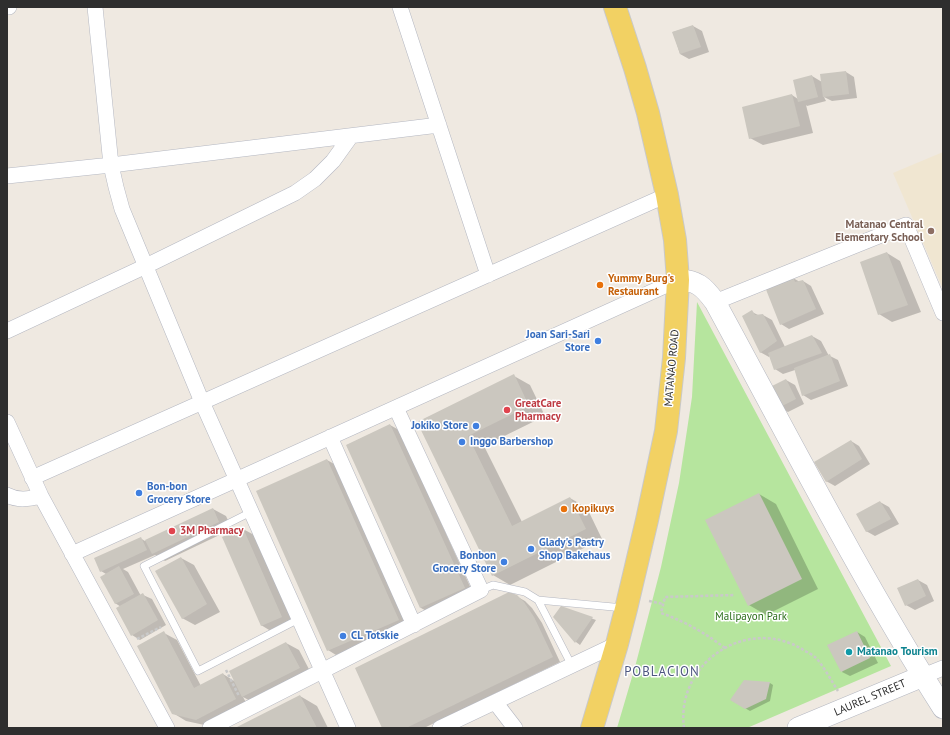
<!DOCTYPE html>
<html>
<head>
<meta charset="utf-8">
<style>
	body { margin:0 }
	#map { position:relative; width:950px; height:735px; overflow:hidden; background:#efe9e1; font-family:"PT Sans",sans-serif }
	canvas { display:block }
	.frame { position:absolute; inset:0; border:8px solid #2e2e2e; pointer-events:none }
</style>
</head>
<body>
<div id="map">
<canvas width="950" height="735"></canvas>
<div class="frame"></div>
</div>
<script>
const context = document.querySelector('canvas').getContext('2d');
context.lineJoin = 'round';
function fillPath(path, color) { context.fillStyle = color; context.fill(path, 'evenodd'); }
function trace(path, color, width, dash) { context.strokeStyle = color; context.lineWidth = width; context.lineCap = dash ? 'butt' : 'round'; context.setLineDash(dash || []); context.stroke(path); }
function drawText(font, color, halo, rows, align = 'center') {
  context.font = font + ' "PT Sans",sans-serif'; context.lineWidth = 3; context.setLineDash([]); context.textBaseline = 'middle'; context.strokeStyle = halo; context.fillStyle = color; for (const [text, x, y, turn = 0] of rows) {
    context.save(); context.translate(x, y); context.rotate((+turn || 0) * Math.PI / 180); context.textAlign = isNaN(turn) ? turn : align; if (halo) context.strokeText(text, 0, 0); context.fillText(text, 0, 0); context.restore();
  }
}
fillPath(new Path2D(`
	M 943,152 L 943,289 L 893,173 Z`), '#f0e6d1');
fillPath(new Path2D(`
	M 697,302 L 891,666 L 747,728 L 617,728 L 635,667 L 661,567 L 679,483 L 692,397 Z`), '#b6e59e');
fillPath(new Path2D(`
	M 693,26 L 702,31 L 709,52 L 689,59 L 680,54 L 673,32 Z
	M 846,72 L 854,77 L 857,98 L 832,101 L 824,97 L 826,101 L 807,106 L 806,105 L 813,133 L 763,145 L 750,138 L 792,95 L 798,99 L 812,76 L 822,82 Z
	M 887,253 L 900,261 L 921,312 L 892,322 L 879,314 Z
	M 793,278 L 800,282 L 803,281 L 811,286 L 824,314 L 789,329 L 781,324 Z
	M 752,312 L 760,316 L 763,315 L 772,320 L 785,347 L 812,336 L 821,341 L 829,356 L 830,356 L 838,360 L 848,386 L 811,400 L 803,395 L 795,370 L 783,374 L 775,369 L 770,356 L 769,357 L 760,352 Z
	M 514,376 L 530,385 L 545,416 L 484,446 L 522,522 L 570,498 L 587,508 L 602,539 L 510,585 L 493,575 L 418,422 Z
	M 786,380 L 795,385 L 804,404 L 788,412 L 779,407 Z
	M 390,425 L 399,430 L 473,593 L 430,613 L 421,608 L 347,445 Z
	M 851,441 L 859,446 L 870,464 L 835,486 L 826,481 Z
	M 327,460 L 336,465 L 406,624 L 336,655 L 328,650 Z
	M 759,494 L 776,504 L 818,589 L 766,615 L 749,605 Z
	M 880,502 L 889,507 L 899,524 L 875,536 L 866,531 Z
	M 213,509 L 226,516 L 232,529 L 165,561 L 155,555 L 123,569 L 128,572 L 141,596 L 143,595 L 152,599 L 166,625 L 140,640 L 132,635 L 121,607 L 115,603 L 106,574 L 101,571 L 140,538 L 145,541 Z
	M 243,529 L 256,536 L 294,624 L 274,633 L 261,625 Z
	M 181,558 L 194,565 L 220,612 L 195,625 L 182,618 Z
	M 918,580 L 927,585 L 934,601 L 915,610 L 906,605 Z
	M 516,596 L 525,601 L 532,608 L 542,623 L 560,662 L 424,728 L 383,728 Z
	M 561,607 L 596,620 L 580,645 L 576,642 L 554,617 Z
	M 857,632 L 865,637 L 878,663 L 850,676 L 842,672 Z
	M 164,633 L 177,640 L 201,686 L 223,674 L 236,682 L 286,643 L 299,650 L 312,675 L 256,704 L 243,697 L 248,706 L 209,726 L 186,721 L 173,713 Z
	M 770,683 L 773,685 L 770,701 L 750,711 L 731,700 Z
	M 300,696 L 317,706 L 328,728 L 237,728 Z`), '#0003');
fillPath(new Path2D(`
	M 693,25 L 701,47 L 680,54 L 672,32 Z
	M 846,71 L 849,94 L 823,97 L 820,74 Z
	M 812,75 L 818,97 L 798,102 L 793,80 Z
	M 792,94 L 800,126 L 749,139 L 742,107 Z
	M 887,252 L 908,305 L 878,315 L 860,262 Z
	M 793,277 L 795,282 L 803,280 L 816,309 L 780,325 L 765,287 Z
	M 752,310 L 755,315 L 763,314 L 777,341 L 760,353 L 742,316 Z
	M 812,335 L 822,353 L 774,370 L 768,353 Z
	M 830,354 L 840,381 L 802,396 L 794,368 Z
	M 514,374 L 529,406 L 468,436 L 512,526 L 570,497 L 586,529 L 492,576 L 417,422 Z
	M 786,379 L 796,399 L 778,408 L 770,387 Z
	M 390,424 L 465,588 L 420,608 L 346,445 Z
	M 851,440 L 862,459 L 826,482 L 814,462 Z
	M 327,459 L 399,620 L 327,651 L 256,491 Z
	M 759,493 L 802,579 L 748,606 L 705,520 Z
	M 880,501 L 891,519 L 866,532 L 856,514 Z
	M 213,508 L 219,522 L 152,554 L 145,540 Z
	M 243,528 L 282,617 L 261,626 L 222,537 Z
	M 141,537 L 147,550 L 100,572 L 94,558 Z
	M 181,557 L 207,604 L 182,619 L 155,571 Z
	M 119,566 L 134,594 L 115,604 L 100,577 Z
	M 918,579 L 926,596 L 905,606 L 897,588 Z
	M 509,592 L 517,595 L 524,602 L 534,617 L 553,657 L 406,728 L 382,728 L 355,668 Z
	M 143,593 L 158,620 L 131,636 L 116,608 Z
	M 561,606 L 593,617 L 575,643 L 553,617 Z
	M 164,631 L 194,688 L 223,673 L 236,699 L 196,720 L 172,714 L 137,646 Z
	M 857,631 L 870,658 L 841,672 L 827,645 Z
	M 286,642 L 300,668 L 242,697 L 229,671 Z
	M 744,680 L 770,682 L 766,699 L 745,709 L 730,700 Z
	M 300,695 L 317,728 L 235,728 Z`), '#cbc7bf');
const lane = new Path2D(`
	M 251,512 L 144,566 L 198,671 L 299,619
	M 481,590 L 493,585 L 525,592 L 538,600 L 624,608
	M 538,600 L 572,666`);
const street = new Path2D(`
	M 7,7 L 9,7
	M 95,7 L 111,165 L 116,187 L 122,209 L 202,402 L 348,728
	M 400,7 L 488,275
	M 7,176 L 111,165 L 439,125
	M 715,302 L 906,225 L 943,313
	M 7,331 L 146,266 L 295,193 L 315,179 L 333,161 L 351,136
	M 7,422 L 41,496 L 167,728
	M 330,437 L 414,625
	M 32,478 L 667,195
	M 7,495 C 18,501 29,499 41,496
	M 72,554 L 678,280
	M 923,676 L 943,668
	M 495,702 L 515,728
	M 210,728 L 481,590 L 396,408
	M 440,728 L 617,644`);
const secondary = new Path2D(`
	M 678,280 C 697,280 704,287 715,302 C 789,438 860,577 943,708
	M 798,728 L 923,676`);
const primary = new Path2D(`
	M 592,728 L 617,644 L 626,609 L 647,520 L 666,431 L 674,358 L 678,280 L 675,240 L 667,195 L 648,113 L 635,68 L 615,7`);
trace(lane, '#b4b7c1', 8);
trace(street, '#b4b7c1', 16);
trace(secondary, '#b4b7c1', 22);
trace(primary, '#c9c9c9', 24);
trace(new Path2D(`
	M 649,601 L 663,604
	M 137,639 L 161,627
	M 725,648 C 705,633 684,621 661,613 L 665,597 L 735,595
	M 226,670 L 239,696
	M 684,728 C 675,662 749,614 805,651 C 809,653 813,655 816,658 C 823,665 832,682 838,691`), '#c9c9c9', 2.5, [3, 2]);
trace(lane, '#fff', 7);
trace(street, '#fff', 15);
trace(secondary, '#fff', 21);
trace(primary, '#f2d163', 22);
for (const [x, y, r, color] of [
	[931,231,4,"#8d6e63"],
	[600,285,4,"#e8710a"],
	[598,341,4,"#3f7fe0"],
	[507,410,4,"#e0444e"],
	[476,426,4,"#3f7fe0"],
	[462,442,4,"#3f7fe0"],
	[139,493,4,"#3f7fe0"],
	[564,509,4,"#e8710a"],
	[172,531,4,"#e0444e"],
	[531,549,4,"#3f7fe0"],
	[504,562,4,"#3f7fe0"],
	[343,636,4,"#3f7fe0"],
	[849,652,4,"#0f9aa8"]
]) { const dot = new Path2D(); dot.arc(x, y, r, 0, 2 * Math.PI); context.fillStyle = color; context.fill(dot); trace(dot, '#fff', 1.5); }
drawText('bold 11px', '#785e54', '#fff', [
	["Matanao Central",923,225],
	["Elementary School",923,238]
], 'right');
drawText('bold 11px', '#c56008', '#fff', [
	["Yummy Burg's",608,279],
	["Restaurant",608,292],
	["Kopikuys",572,509]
], 'left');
drawText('bold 11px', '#366cbe', '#fff', [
	["Joan Sari-Sari",590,335,"right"],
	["Store",590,348,"right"],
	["Jokiko Store",468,426,"right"],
	["Inggo Barbershop",470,442],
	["Bon-bon",147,487],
	["Grocery Store",147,500],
	["Glady's Pastry",539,543],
	["Shop Bakehaus",539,556],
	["Bonbon",496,556,"right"],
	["Grocery Store",496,569,"right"],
	["CL Totskie",351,636]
], 'left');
drawText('11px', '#2e2e2e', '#fff', [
	["MATANAO ROAD",672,368,-85],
	["LAUREL STREET",870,698,-23]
]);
drawText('bold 11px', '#be3a42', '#fff', [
	["GreatCare",515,404],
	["Pharmacy",515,417],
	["3M Pharmacy",180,531]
], 'left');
drawText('11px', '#2c6e1b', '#fff', [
	["Malipayon Park",751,617]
]);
drawText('bold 11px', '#0d838f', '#fff', [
	["Matanao Tourism",857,652]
], 'left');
context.letterSpacing = '1px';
drawText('13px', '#4d5680', '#fff', [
	["POBLACION",662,672]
]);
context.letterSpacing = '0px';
</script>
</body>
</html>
